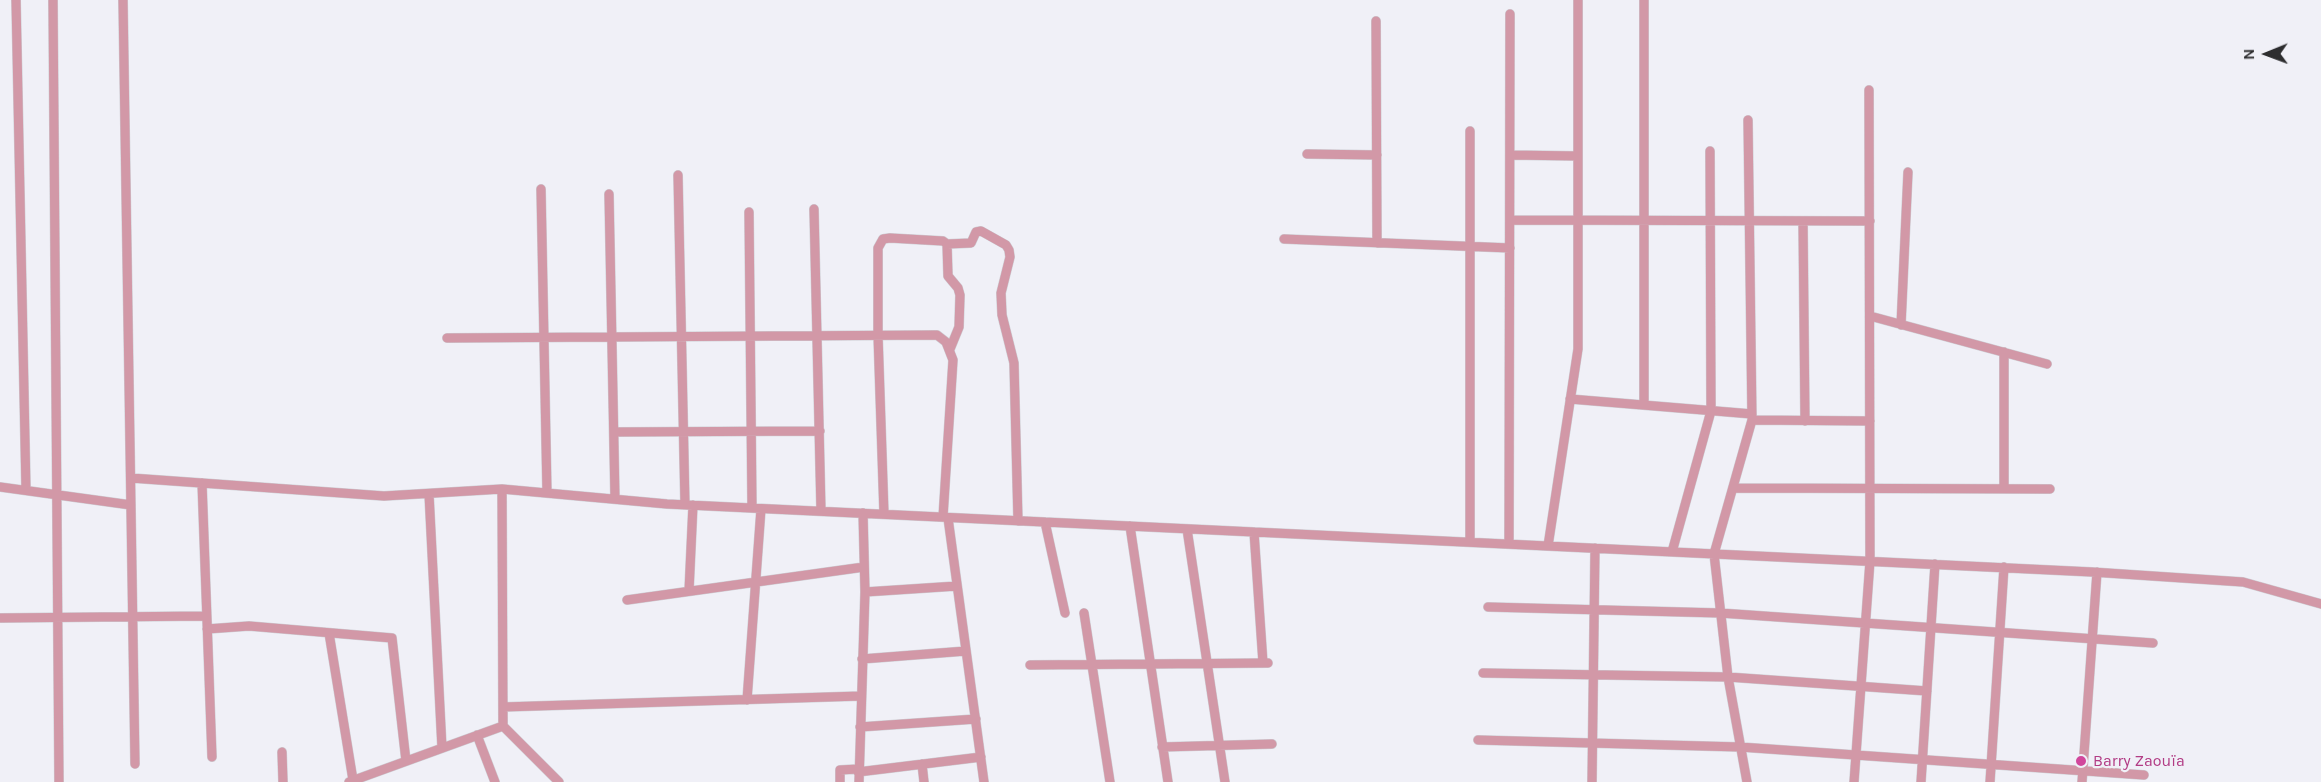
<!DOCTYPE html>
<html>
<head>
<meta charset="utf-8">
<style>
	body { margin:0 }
	#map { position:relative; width:2321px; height:782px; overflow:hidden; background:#f0f0f7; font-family:Karla,sans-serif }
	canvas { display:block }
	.north { position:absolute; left:2237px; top:24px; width:60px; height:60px; -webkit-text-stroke:4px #f0f0f7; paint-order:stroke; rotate:269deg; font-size:16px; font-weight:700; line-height:24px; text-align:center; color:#2d2d2f }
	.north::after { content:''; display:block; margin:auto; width:21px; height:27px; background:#2d2d2f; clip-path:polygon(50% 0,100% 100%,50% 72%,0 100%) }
</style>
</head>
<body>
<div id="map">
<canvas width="2321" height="782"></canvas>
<div class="north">N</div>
</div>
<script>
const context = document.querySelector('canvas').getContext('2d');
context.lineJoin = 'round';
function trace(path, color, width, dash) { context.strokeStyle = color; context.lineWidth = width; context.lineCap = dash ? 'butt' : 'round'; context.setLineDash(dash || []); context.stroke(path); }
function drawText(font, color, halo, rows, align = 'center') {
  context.font = font + ' Karla,sans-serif'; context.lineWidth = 4.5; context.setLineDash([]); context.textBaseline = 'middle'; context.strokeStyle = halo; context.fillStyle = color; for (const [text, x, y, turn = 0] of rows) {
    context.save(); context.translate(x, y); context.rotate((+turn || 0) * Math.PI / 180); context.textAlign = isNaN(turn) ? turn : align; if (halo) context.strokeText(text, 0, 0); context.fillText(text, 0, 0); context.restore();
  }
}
const minor = new Path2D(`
	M 16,0 L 26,490
	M 53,0 L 59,782
	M 123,0 L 135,764
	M 1644,0 L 1644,405
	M 1376,21 L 1377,243
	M 1307,154 L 1377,155
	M 1510,155 L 1578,156
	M 678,175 L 685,505
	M 541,189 L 547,493
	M 609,194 L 615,499
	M 814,209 L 821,511
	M 749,212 L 752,508
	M 1510,220 L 1870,221
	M 1803,221 L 1805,421
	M 1284,239 L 1510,248
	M 947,244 L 971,243 L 976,232 L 981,231 L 1006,245 L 1009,250 L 1010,257 L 1001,293 L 1002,315 L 1014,363 L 1018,521
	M 1870,316 L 2047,364
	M 1901,325 L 1908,172
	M 447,338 L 937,335 L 946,342 L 953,360 L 943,517
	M 1570,399 L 1752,414
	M 1752,420 L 1870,421
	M 614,432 L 820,431
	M 131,478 L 384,496 L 502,489 L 667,504 L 2092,572 L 2243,582 L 2321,604
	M 202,483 L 212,757
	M 0,487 L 131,505
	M 1733,488 L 2050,489
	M 502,489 L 503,726 L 559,782
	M 2004,489 L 2004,352
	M 429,494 L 442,748
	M 884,514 L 878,335 L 878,248 L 883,239 L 890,238 L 943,241 L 947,244 L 948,276 L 958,288 L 960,295 L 959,327 L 950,349
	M 948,518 L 984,782
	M 1045,522 L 1065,613
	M 1130,526 L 1168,782
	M 1187,529 L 1225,782
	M 1254,532 L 1263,663
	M 1470,542 L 1470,131
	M 1509,544 L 1510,14
	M 1548,546 L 1578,349 L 1578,0
	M 1672,552 L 1711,411 L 1710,151
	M 689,591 L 693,505
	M 865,592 L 957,586
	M 627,600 L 864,567
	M 1488,607 L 1720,613 L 2153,643
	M 1084,613 L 1110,782
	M 0,618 L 206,616
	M 207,629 L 249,626 L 392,638 L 406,761
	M 329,633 L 353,780
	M 862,659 L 966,651
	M 1030,665 L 1268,663
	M 1483,673 L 1728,677 L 1927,691
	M 747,700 L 761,509
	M 503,707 L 861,696
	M 860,727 L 976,719
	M 477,735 L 495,782
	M 1478,740 L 1740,747 L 2144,775
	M 1162,747 L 1272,744
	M 282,752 L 283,782
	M 922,764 L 924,782
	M 858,772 L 981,757
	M 349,782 L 503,726
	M 840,782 L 840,770 L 858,769
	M 859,782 L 865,592 L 863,513
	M 1592,782 L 1595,548
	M 1747,782 L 1728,677 L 1714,554 L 1752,420 L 1748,120
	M 1854,782 L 1870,561 L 1869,90
	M 1921,782 L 1935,564
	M 1990,782 L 2004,567
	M 2082,782 L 2097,572`);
trace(minor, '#cdcdd3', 10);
trace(minor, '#d298a7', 9);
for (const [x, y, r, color] of [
	[2081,761,6,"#d1479c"]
]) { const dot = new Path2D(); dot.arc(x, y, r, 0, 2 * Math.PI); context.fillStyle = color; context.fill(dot); trace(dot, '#f0f0f7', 2); }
drawText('16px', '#b23c85', '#f0f0f7', [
	["Barry Zaouïa",2093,761]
], 'left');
</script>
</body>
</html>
